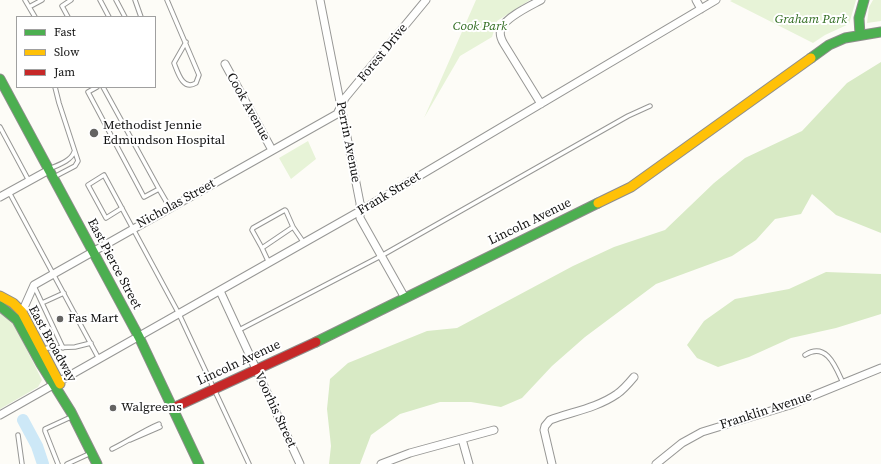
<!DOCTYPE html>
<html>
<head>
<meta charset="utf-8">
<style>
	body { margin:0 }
	#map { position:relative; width:881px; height:464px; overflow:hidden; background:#fdfcf7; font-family:"Source Serif 4",serif }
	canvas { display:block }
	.legend { position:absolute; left:16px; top:16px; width:140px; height:72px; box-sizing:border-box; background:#fff; border:1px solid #a0a0a0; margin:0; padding:5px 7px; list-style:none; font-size:12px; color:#111 }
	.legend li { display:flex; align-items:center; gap:8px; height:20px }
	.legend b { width:20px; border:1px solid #a0a0a0 }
</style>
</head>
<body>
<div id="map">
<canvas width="881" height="464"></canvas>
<ul class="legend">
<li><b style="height:5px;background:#4caf50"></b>Fast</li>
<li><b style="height:5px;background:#ffc107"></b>Slow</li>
<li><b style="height:5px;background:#c62828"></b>Jam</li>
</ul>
</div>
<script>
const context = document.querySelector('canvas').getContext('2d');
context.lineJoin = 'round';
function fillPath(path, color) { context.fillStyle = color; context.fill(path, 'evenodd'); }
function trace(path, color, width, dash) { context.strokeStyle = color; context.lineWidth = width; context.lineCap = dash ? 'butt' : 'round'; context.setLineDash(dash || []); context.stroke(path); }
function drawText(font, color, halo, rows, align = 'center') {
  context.font = font + ' "Source Serif 4",serif'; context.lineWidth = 4; context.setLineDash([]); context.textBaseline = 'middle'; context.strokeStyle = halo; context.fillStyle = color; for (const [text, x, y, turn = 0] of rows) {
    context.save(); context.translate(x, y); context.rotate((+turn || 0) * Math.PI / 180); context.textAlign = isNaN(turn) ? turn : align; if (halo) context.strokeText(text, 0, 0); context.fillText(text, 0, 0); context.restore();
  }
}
fillPath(new Path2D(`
	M 476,0 L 530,0 L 497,21 L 492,37 L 460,56 L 424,118 Z
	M 732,0 L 856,0 L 849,24 L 825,35 L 813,43 L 730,1 Z
	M 873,0 L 881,0 L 881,21 L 867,23 L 869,7 Z
	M 308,141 L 316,159 L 291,179 L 279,158 Z
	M 0,310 L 12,320 L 42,380 L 38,387 L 0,409 Z`), '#e7f3d7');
fillPath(new Path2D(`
	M 881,62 L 881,233 L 836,215 L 812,194 L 801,214 L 775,219 L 756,240 L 732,256 L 656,284 L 585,337 L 552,366 L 522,398 L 501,407 L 471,402 L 440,402 L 400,414 L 371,435 L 360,464 L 329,464 L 331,446 L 327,409 L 330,379 L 348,363 L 427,331 L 457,328 L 573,266 L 614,247 L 665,230 L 714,183 L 745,158 L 802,131 L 847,83 Z
	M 826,272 L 881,274 L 881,314 L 836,328 L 791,338 L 749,357 L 718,367 L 697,358 L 687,345 L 704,321 L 735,299 L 789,289 Z`), '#d8eac5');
trace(new Path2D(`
	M 23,420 L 37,446 L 43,464`), '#cde8f7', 12);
const lane = new Path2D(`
	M 25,0 L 35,17
	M 100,0 L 109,17
	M 116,0 L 125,17
	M 135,0 L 141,17
	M 167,0 L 199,75 L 196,83 C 183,91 178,73 174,63 L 186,42
	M 29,7 L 42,0
	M 68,17 L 62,6 L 71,0
	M 97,87 L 88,92 L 144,197 L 159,189 L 170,208
	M 103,87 L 159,189
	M 0,127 L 29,181
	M 49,169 C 58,165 71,161 74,152
	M 54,177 L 75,166 L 78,161 L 59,103 L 55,87
	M 9,192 L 99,359
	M 122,208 L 106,218 L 88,185 L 104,175 L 179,314 L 249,464
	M 293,227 L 262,248 L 252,230 L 253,228 L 285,210 L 286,211 L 293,227 L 304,243
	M 262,248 L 269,263
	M 34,286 L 63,348
	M 42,303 L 64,293
	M 239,330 L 381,256 L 628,116 L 650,106
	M 44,350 L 47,348 L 75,347 L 91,343
	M 805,355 C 827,341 836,368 843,383
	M 18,435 L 22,464
	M 130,440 L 160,427
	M 112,449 C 129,441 142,431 159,424
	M 58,464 L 45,431 L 45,429 L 71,417
	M 67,464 L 91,453`);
const street = new Path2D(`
	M 320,0 L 360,203 L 360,218 L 405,298
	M 696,0 L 701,9
	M 225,64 L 272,150
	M 541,104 L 504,44 C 501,39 498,33 502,27 C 508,16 530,6 541,0
	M 0,197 L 49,170
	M 220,291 L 300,464
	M 22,312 L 34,285 L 337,114 L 345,98 L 426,0
	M 0,415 L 360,211 L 716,0
	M 462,439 L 469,464
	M 381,464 L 410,453 L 494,430
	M 552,464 L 544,430 L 545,426 L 550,420 C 571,412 597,408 617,394 C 623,390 629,383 634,377
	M 656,464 L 682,443 L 702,432 L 790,405 L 881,368`);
const fast = new Path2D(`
	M 860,35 L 859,18 L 864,0
	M 811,58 L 829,45 L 845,38 L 881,32
	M 0,79 L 139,337 L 199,464
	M 0,306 L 17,320 L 41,364 L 71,412 L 97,464
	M 316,342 L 598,203`);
const slow = new Path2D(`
	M 598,203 L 631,187 L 811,58
	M 0,296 L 13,303 L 22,312 L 60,384`);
const jam = new Path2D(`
	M 173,408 L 316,342`);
trace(lane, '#979795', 5.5);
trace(street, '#979795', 9);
trace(fast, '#8e8d8b', 11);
trace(slow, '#8e8d8b', 11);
trace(jam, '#8e8d8b', 11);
trace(lane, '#fffffe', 3.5);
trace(street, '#fffffe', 7);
trace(fast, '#4caf50', 9);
trace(slow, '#ffc107', 9);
trace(jam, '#c62828', 9);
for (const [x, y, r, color] of [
	[94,133,5,"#646362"],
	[60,319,4,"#646362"],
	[113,408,4,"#646362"]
]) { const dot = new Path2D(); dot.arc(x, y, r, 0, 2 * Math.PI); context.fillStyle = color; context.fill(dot); trace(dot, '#fff', 1.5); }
drawText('italic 13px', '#2f6b1f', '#fff', [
	["Graham Park",811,20],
	["Cook Park",480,27]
]);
drawText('13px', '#111', '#fff', [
	["Forest Drive",383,53,-51],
	["Cook Avenue",248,107,61],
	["Perrin Avenue",348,142,79],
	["Frank Street",389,194,-31],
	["Nicholas Street",176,204,-29],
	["Lincoln Avenue",530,222,-26],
	["East Pierce Street",114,264,62],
	["East Broadway",52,344,61],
	["Lincoln Avenue",239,363,-25],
	["Voorhis Street",275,410,65],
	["Franklin Avenue",766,411,-18]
]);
drawText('13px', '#111', '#fff', [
	["Methodist Jennie",103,126],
	["Edmundson Hospital",103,141],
	["Fas Mart",68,319],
	["Walgreens",121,408]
], 'left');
</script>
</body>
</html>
